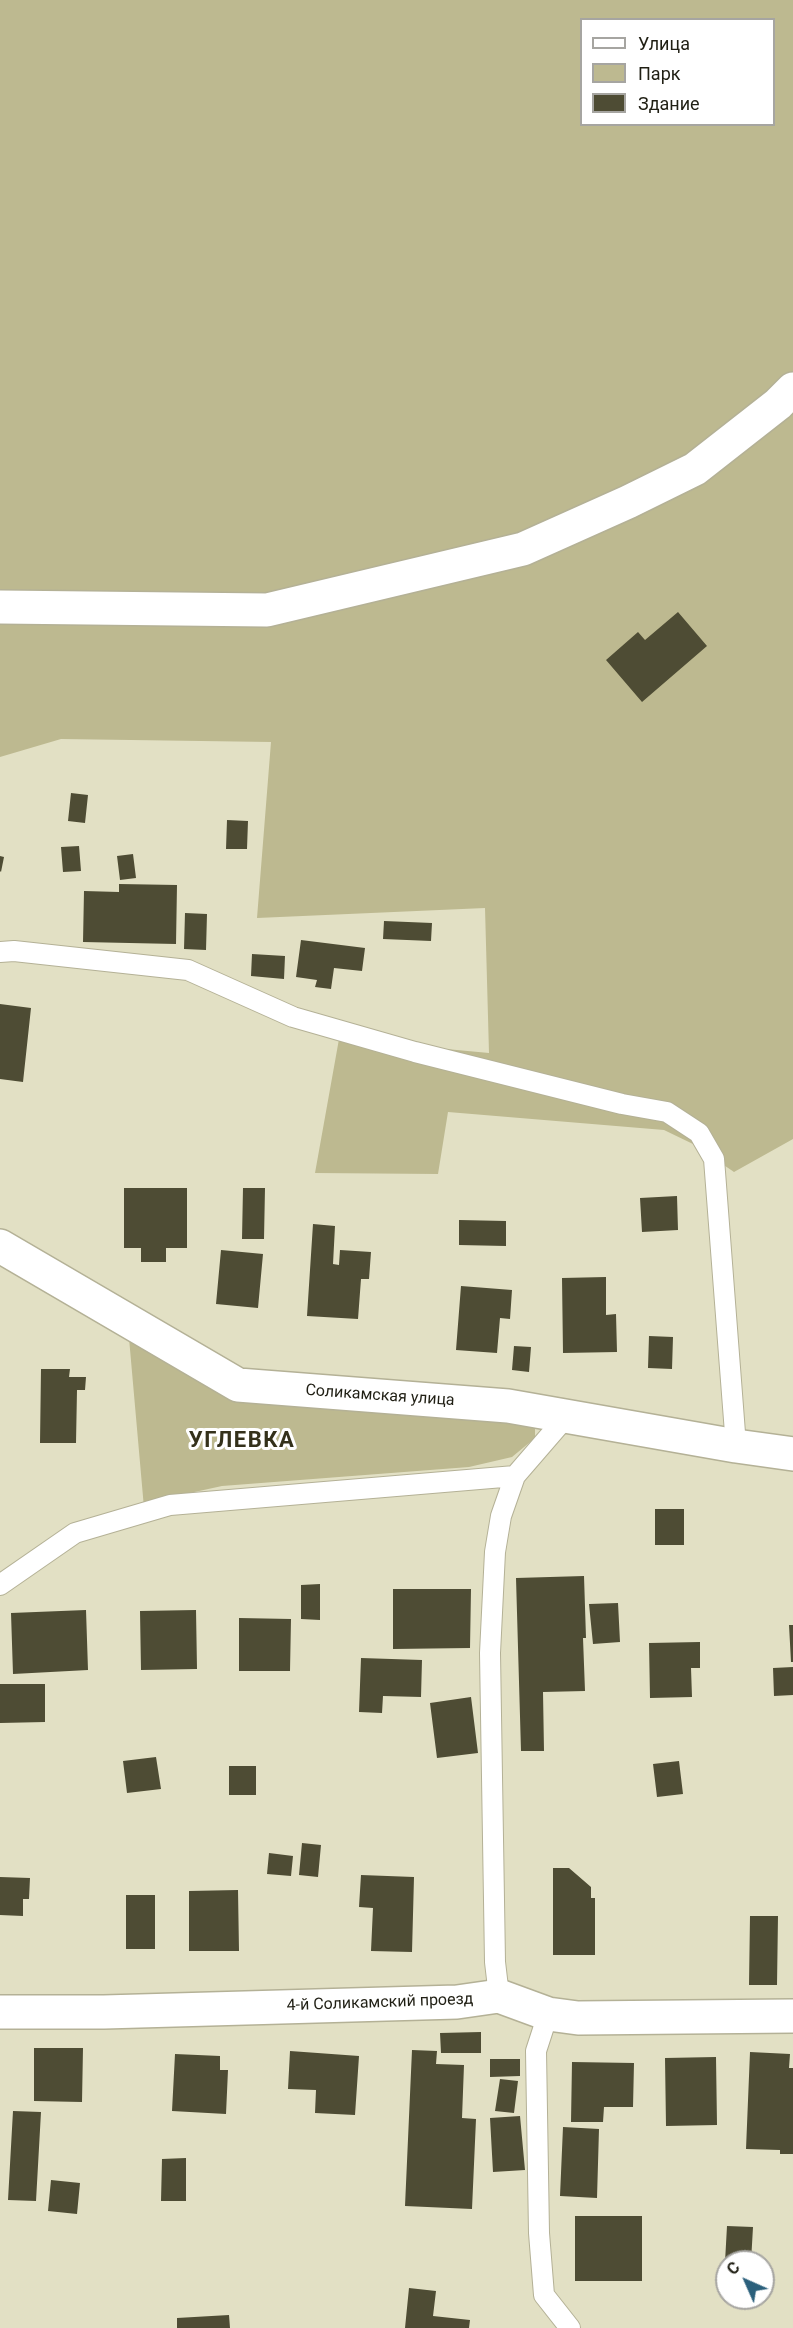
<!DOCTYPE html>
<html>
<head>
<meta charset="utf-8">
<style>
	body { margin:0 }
	#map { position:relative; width:793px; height:2328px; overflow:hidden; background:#e2e0c4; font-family:Roboto,sans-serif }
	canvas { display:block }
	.legend { position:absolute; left:580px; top:18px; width:195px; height:108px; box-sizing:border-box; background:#fff; border:2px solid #a6a5a1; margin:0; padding:8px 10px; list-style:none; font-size:18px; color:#201f14 }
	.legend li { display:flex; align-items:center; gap:12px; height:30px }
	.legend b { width:30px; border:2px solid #a6a5a1 }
	.north { position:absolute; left:715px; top:2250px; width:60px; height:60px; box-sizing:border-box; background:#fff; border:2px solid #a6a5a1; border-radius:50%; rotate:315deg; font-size:16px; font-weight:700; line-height:24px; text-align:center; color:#201f14 }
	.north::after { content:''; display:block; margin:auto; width:21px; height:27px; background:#2b607c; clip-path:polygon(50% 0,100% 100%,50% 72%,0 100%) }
</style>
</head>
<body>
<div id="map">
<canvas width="793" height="2328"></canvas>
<ul class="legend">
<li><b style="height:8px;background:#fff"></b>Улица</li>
<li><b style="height:16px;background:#bdb990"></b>Парк</li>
<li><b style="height:16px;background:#4e4c34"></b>Здание</li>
</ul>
<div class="north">С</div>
</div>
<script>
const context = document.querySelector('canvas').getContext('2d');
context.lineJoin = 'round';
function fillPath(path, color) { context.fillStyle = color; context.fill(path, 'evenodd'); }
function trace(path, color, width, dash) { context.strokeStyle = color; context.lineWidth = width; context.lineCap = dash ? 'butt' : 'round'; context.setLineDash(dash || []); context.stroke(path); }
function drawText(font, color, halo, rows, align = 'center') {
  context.font = font + ' Roboto,sans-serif'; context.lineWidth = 6; context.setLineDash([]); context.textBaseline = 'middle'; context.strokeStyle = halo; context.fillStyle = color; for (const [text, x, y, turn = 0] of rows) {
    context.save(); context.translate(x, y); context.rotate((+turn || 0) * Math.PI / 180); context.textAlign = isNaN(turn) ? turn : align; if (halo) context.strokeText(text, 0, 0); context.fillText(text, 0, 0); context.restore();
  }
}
fillPath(new Path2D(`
	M 0,0 L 793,0 L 793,1139 L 734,1172 L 693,1144 L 664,1130 L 448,1112 L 438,1174 L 315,1173 L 339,1039 L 489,1053 L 485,908 L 257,918 L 271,742 L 61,739 L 0,757 ZM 582,20 L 774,20 L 774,124 L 582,124 Z
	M 129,1338 L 234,1394 L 535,1420 L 535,1438 L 512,1457 L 469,1467 L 222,1486 L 167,1498 L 144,1508 Z`), '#bdb990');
fillPath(new Path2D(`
	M 678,612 L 707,646 L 642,702 L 606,660 L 638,632 L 645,640 Z
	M 71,793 L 88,795 L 85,823 L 68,821 Z
	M 227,820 L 248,821 L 247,849 L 226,849 Z
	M 79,846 L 81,871 L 63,872 L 61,847 Z
	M 133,854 L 136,878 L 120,880 L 117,856 Z
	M 0,856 L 4,857 L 1,872 L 0,871 Z
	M 119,884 L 177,885 L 176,944 L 83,942 L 84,891 L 119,892 Z
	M 185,913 L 207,914 L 206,950 L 184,949 Z
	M 384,921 L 432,923 L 431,941 L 383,939 Z
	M 301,940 L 365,948 L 362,971 L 334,968 L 331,989 L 315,987 L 317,980 L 296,977 Z
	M 252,954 L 285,956 L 284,979 L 251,976 Z
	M 0,1004 L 31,1008 L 23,1082 L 0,1079 Z
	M 124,1188 L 187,1188 L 187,1248 L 166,1248 L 166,1262 L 141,1262 L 141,1248 L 124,1248 Z
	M 243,1188 L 265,1188 L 264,1239 L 242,1239 Z
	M 677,1196 L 678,1230 L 642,1232 L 640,1198 Z
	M 459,1220 L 506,1221 L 506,1246 L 459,1245 Z
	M 313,1224 L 335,1226 L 333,1264 L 339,1265 L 340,1250 L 371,1252 L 369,1279 L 361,1279 L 358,1319 L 307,1316 Z
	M 221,1250 L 263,1254 L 258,1308 L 216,1304 Z
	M 606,1277 L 606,1315 L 616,1314 L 617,1352 L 563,1353 L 562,1278 Z
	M 461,1286 L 512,1290 L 510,1319 L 500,1318 L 497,1353 L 456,1350 Z
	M 649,1336 L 673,1337 L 672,1369 L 648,1368 Z
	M 514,1346 L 531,1347 L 529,1372 L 512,1370 Z
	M 41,1369 L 70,1369 L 69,1377 L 86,1377 L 85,1390 L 77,1390 L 76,1443 L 40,1443 Z
	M 655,1509 L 684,1509 L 684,1545 L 655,1545 Z
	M 584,1576 L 586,1638 L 583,1638 L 585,1691 L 543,1692 L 544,1751 L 521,1751 L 516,1578 Z
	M 320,1584 L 320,1620 L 301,1619 L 301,1585 Z
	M 393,1589 L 471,1589 L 470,1648 L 393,1649 Z
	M 618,1603 L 620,1642 L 593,1644 L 589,1604 Z
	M 86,1610 L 88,1670 L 13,1674 L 11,1613 Z
	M 196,1610 L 197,1669 L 141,1670 L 140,1611 Z
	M 239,1618 L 291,1619 L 290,1671 L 239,1671 Z
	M 789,1625 L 793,1625 L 793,1662 L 791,1662 Z
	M 700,1642 L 700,1668 L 691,1668 L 692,1697 L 650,1698 L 649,1643 Z
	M 361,1658 L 422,1660 L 421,1697 L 383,1696 L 382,1713 L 359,1712 Z
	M 793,1667 L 793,1695 L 774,1696 L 773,1668 Z
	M 0,1684 L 45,1684 L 45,1722 L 0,1723 Z
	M 471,1697 L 478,1753 L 437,1758 L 430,1703 Z
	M 156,1757 L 161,1789 L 127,1793 L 123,1761 Z
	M 679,1761 L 683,1794 L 657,1797 L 653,1764 Z
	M 229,1766 L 256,1766 L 256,1795 L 229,1795 Z
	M 302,1843 L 321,1845 L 318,1877 L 299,1875 Z
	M 269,1853 L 293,1856 L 291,1876 L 267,1874 Z
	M 553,1868 L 569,1868 L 591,1887 L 591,1898 L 595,1898 L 595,1955 L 553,1955 Z
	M 361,1875 L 414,1877 L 412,1952 L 371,1951 L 373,1908 L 359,1907 Z
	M 0,1877 L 30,1878 L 29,1899 L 23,1899 L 23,1916 L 0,1915 Z
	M 238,1890 L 239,1951 L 189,1951 L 189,1891 Z
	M 126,1895 L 155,1895 L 155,1949 L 126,1949 Z
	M 750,1916 L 778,1916 L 777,1985 L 749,1985 Z
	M 481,2032 L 481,2053 L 441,2053 L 440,2033 Z
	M 34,2048 L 83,2048 L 82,2102 L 34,2101 Z
	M 412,2050 L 437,2051 L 436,2064 L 464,2065 L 462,2118 L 476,2119 L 472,2209 L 405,2206 Z
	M 290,2051 L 359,2056 L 355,2115 L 315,2113 L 316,2090 L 288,2089 Z
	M 750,2052 L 790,2054 L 789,2068 L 793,2068 L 793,2154 L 780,2154 L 780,2150 L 746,2149 Z
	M 175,2054 L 220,2056 L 220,2070 L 228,2070 L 226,2114 L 172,2111 Z
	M 716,2057 L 717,2125 L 666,2126 L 665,2058 Z
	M 490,2059 L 520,2059 L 520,2076 L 490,2077 Z
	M 572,2062 L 634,2063 L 633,2107 L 604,2107 L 603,2122 L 571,2122 Z
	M 500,2079 L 518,2081 L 514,2113 L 495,2111 Z
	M 13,2111 L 41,2112 L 36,2201 L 8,2200 Z
	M 520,2116 L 525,2170 L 493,2172 L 490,2118 Z
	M 563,2127 L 599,2129 L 597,2198 L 560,2196 Z
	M 186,2158 L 186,2201 L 161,2201 L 162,2159 Z
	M 51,2180 L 80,2183 L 77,2214 L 48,2211 Z
	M 575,2216 L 642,2216 L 642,2281 L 575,2281 Z
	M 727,2226 L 753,2227 L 751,2262 L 725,2262 Z
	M 409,2288 L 436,2291 L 433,2316 L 470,2320 L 469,2328 L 405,2328 Z
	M 229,2315 L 230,2328 L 177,2328 L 177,2318 Z`), '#4e4c34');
const lane = new Path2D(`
	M 0,952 L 14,951 L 188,970 L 293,1017 L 415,1052 L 622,1104 L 667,1112 L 699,1133 L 714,1159 L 736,1446
	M 0,1585 L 75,1533 L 170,1505 L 515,1476 L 566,1417
	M 499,1996 L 495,1962 L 490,1653 L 495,1552 L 501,1516 L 515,1476
	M 548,2014 L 536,2051 L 539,2233 L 544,2295 L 570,2328`);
const street = new Path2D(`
	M 0,607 L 267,610 L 523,549 L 628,502 L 695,469 L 778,404 L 793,389
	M 0,1246 L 238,1385 L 508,1406 L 736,1446 L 793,1454
	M 0,2012 L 104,2012 L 457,2002 L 499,1996 L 548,2014 L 578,2018 L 793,2016`);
trace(lane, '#b4b196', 22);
trace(street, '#b4b196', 36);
trace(lane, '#fff', 20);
trace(street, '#fff', 33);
drawText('16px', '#201f14', '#fff', [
	["Соликамская улица",380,1396,4],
	["4-й Соликамский проезд",380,2003,-2]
]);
context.letterSpacing = '1.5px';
drawText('bold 22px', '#34311b', '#fff', [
	["УГЛЕВКА",242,1441]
]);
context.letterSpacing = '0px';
</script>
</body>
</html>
